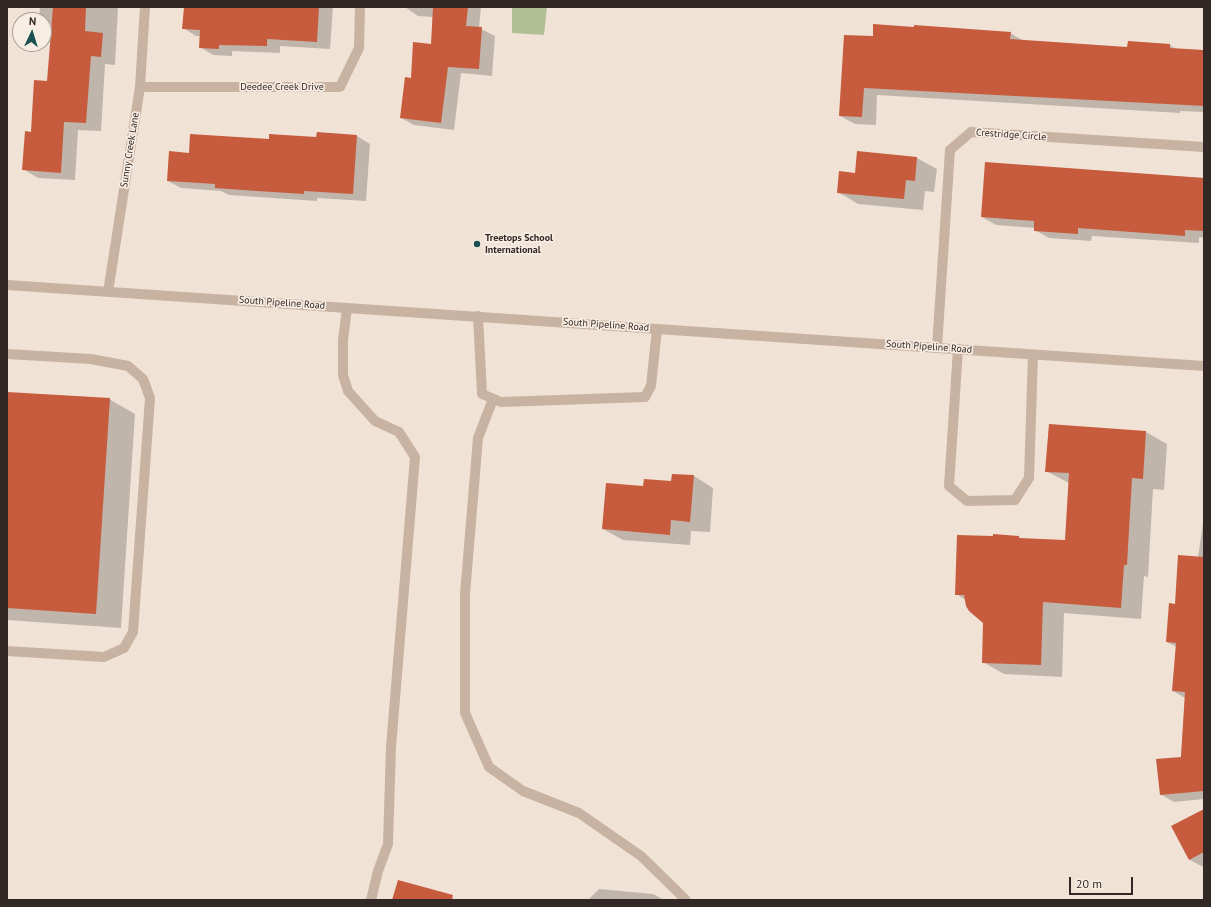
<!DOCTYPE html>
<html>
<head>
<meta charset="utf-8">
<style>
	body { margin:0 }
	#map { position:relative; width:1211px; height:907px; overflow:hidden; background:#f0e3d6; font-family:"PT Sans",sans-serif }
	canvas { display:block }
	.frame { position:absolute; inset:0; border:8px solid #322825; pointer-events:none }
	.north { position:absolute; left:12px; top:12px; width:40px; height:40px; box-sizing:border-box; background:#f8ede2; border:1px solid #a99e96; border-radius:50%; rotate:4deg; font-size:11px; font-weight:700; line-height:16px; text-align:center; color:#322825 }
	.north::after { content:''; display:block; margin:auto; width:14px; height:18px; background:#1b5153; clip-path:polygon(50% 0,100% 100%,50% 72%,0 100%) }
	.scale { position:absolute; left:1069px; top:877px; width:64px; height:18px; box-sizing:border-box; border:2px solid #322825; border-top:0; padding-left:5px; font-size:12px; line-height:14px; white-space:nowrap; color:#322825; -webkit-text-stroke:3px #f8ede2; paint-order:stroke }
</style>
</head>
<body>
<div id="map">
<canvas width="1211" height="907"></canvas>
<div class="frame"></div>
<div class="north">N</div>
<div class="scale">20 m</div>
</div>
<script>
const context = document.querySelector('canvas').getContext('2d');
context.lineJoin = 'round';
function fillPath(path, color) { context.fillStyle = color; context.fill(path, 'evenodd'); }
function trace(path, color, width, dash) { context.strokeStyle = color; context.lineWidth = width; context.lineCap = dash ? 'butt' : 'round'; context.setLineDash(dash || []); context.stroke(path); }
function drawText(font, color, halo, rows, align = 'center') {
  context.font = font + ' "PT Sans",sans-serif'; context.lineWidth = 3.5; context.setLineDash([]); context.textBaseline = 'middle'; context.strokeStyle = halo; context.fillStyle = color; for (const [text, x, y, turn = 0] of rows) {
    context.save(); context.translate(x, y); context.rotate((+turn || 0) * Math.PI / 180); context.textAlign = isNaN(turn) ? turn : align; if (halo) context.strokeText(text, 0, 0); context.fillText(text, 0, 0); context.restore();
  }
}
fillPath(new Path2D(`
	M 512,7 L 547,7 L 544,35 L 512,33 Z`), '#b2bf96');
fillPath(new Path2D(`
	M 40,7 L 118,7 L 115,65 L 105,64 L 101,131 L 78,130 L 75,180 L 38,178 L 23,169 L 32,133 L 48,82 L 53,26 L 39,18 Z
	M 185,7 L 333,7 L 330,49 L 280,46 L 280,53 L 232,51 L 232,56 L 213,55 L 200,47 L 200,36 L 196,36 L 183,28 Z
	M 405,7 L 481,7 L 479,28 L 495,36 L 492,76 L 461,73 L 454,130 L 414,125 L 401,118 L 411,79 L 432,45 L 433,17 L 418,16 Z
	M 1010,33 L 1024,41 L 1128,48 L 1170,45 L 1176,49 L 1204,51 L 1204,112 L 1180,111 L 1180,113 L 877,95 L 876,125 L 855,124 L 840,116 L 874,37 Z
	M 357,136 L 370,144 L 366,201 L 317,198 L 317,201 L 229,195 L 221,191 L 181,188 L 168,181 L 190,154 L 270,140 Z
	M 858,153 L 917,158 L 937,169 L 934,192 L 925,191 L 923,210 L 858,204 L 838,192 L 856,174 Z
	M 986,163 L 1204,178 L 1204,238 L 1199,237 L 1199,243 L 1092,236 L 1091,241 L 1049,238 L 1035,230 L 1035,228 L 996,225 L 982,217 Z
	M 7,393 L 109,399 L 135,414 L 121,628 L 7,620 Z
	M 1049,425 L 1146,432 L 1167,444 L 1164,490 L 1153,489 L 1148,577 L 1144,576 L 1141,619 L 1064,613 L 1062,677 L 1004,674 L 983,662 L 984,623 L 966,600 L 956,594 L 1019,537 L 1022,539 L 1066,541 L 1069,483 L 1046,471 Z
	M 694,476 L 713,488 L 710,532 L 691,531 L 690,545 L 623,540 L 603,529 L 644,487 Z
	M 1204,516 L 1204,799 L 1174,802 L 1160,794 L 1181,758 L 1185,698 L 1173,691 L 1177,647 L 1167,642 L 1176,605 L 1198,557 Z
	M 1204,810 L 1204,867 L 1203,867 L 1190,860 L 1172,827 Z
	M 599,889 L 653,894 L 664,900 L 588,900 Z`), '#0003');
fillPath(new Path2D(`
	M 53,7 L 86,7 L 85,31 L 103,33 L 101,57 L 91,56 L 86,123 L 64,122 L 61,173 L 22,170 L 25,131 L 31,132 L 34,80 L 47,81 Z
	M 184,7 L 319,7 L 317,42 L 267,39 L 267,46 L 219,45 L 219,49 L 199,48 L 200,30 L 182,29 Z
	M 433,7 L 468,7 L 466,26 L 482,27 L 479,69 L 448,67 L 441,123 L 400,118 L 405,77 L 411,78 L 413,42 L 431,44 Z
	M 873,24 L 914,27 L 914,25 L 1011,32 L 1010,39 L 1127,47 L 1128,41 L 1170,44 L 1170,48 L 1204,50 L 1204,106 L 864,88 L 862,117 L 839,116 L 844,35 L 873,36 Z
	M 317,132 L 357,135 L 353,194 L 304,191 L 304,194 L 257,191 L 215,188 L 215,184 L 167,181 L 169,151 L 189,153 L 190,134 L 269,139 L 269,134 L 316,137 Z
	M 857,151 L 917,157 L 915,181 L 906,180 L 904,199 L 837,193 L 839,171 L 855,173 Z
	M 985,162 L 1204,178 L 1204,231 L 1185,230 L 1185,236 L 1078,228 L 1078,234 L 1034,231 L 1034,221 L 981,217 Z
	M 7,392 L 110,398 L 96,614 L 7,608 Z
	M 1049,424 L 1146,431 L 1143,479 L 1132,478 L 1127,565 L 1124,565 L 1121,608 L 1043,602 L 1041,665 L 982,663 L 983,623 L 969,611 L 966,606 L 964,595 L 955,595 L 957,535 L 993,536 L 993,534 L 1019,536 L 1019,538 L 1065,540 L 1069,473 L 1045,472 Z
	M 672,474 L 694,475 L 690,522 L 671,520 L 670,535 L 602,529 L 606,483 L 643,486 L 644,479 L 671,481 Z
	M 1178,555 L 1204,557 L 1204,791 L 1160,795 L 1156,759 L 1181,757 L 1185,692 L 1172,691 L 1176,643 L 1166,642 L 1169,603 L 1175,604 Z
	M 1204,809 L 1204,852 L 1189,860 L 1171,826 Z
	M 398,880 L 453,895 L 452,900 L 392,900 Z`), '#c65b3e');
trace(new Path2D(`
	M 347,308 L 343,340 L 343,375 L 348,391 L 375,421 L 399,432 L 415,457 L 391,747 L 388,844 L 378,871 L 371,900
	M 478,316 L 482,394 L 501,402 L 645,397 L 651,386 L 657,329
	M 958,349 L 949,486 L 967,501 L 1015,500 L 1029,478 L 1033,355
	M 7,354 L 91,359 L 128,366 L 143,379 L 150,398 L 133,632 L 124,648 L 104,657 L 7,651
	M 493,399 L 478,438 L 465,594 L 465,713 L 489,767 L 523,791 L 579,813 L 641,856 L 685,899`), '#c8b2a2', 10);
trace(new Path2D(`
	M 140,87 L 340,87 L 359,48 L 360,7
	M 108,292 L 140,87 L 145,7
	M 937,347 L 950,150 L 971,132 L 1204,147`), '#c8b2a2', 10);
trace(new Path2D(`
	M 7,285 L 1204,366`), '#c8b2a2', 10);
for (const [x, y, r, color] of [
	[477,244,4,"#1b5153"]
]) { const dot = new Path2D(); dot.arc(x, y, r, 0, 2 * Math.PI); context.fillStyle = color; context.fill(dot); trace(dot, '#f8ede2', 1.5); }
drawText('10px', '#322825', '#f8ede2', [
	["Deedee Creek Drive",282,87],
	["Crestridge Circle",1011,135,4],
	["Sunny Creek Lane",130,150,-81],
	["South Pipeline Road",282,303,4],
	["South Pipeline Road",606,325,4],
	["South Pipeline Road",929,347,4]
]);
drawText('bold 10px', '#322825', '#f8ede2', [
	["Treetops School",485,238],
	["International",485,250]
], 'left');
</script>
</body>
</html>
